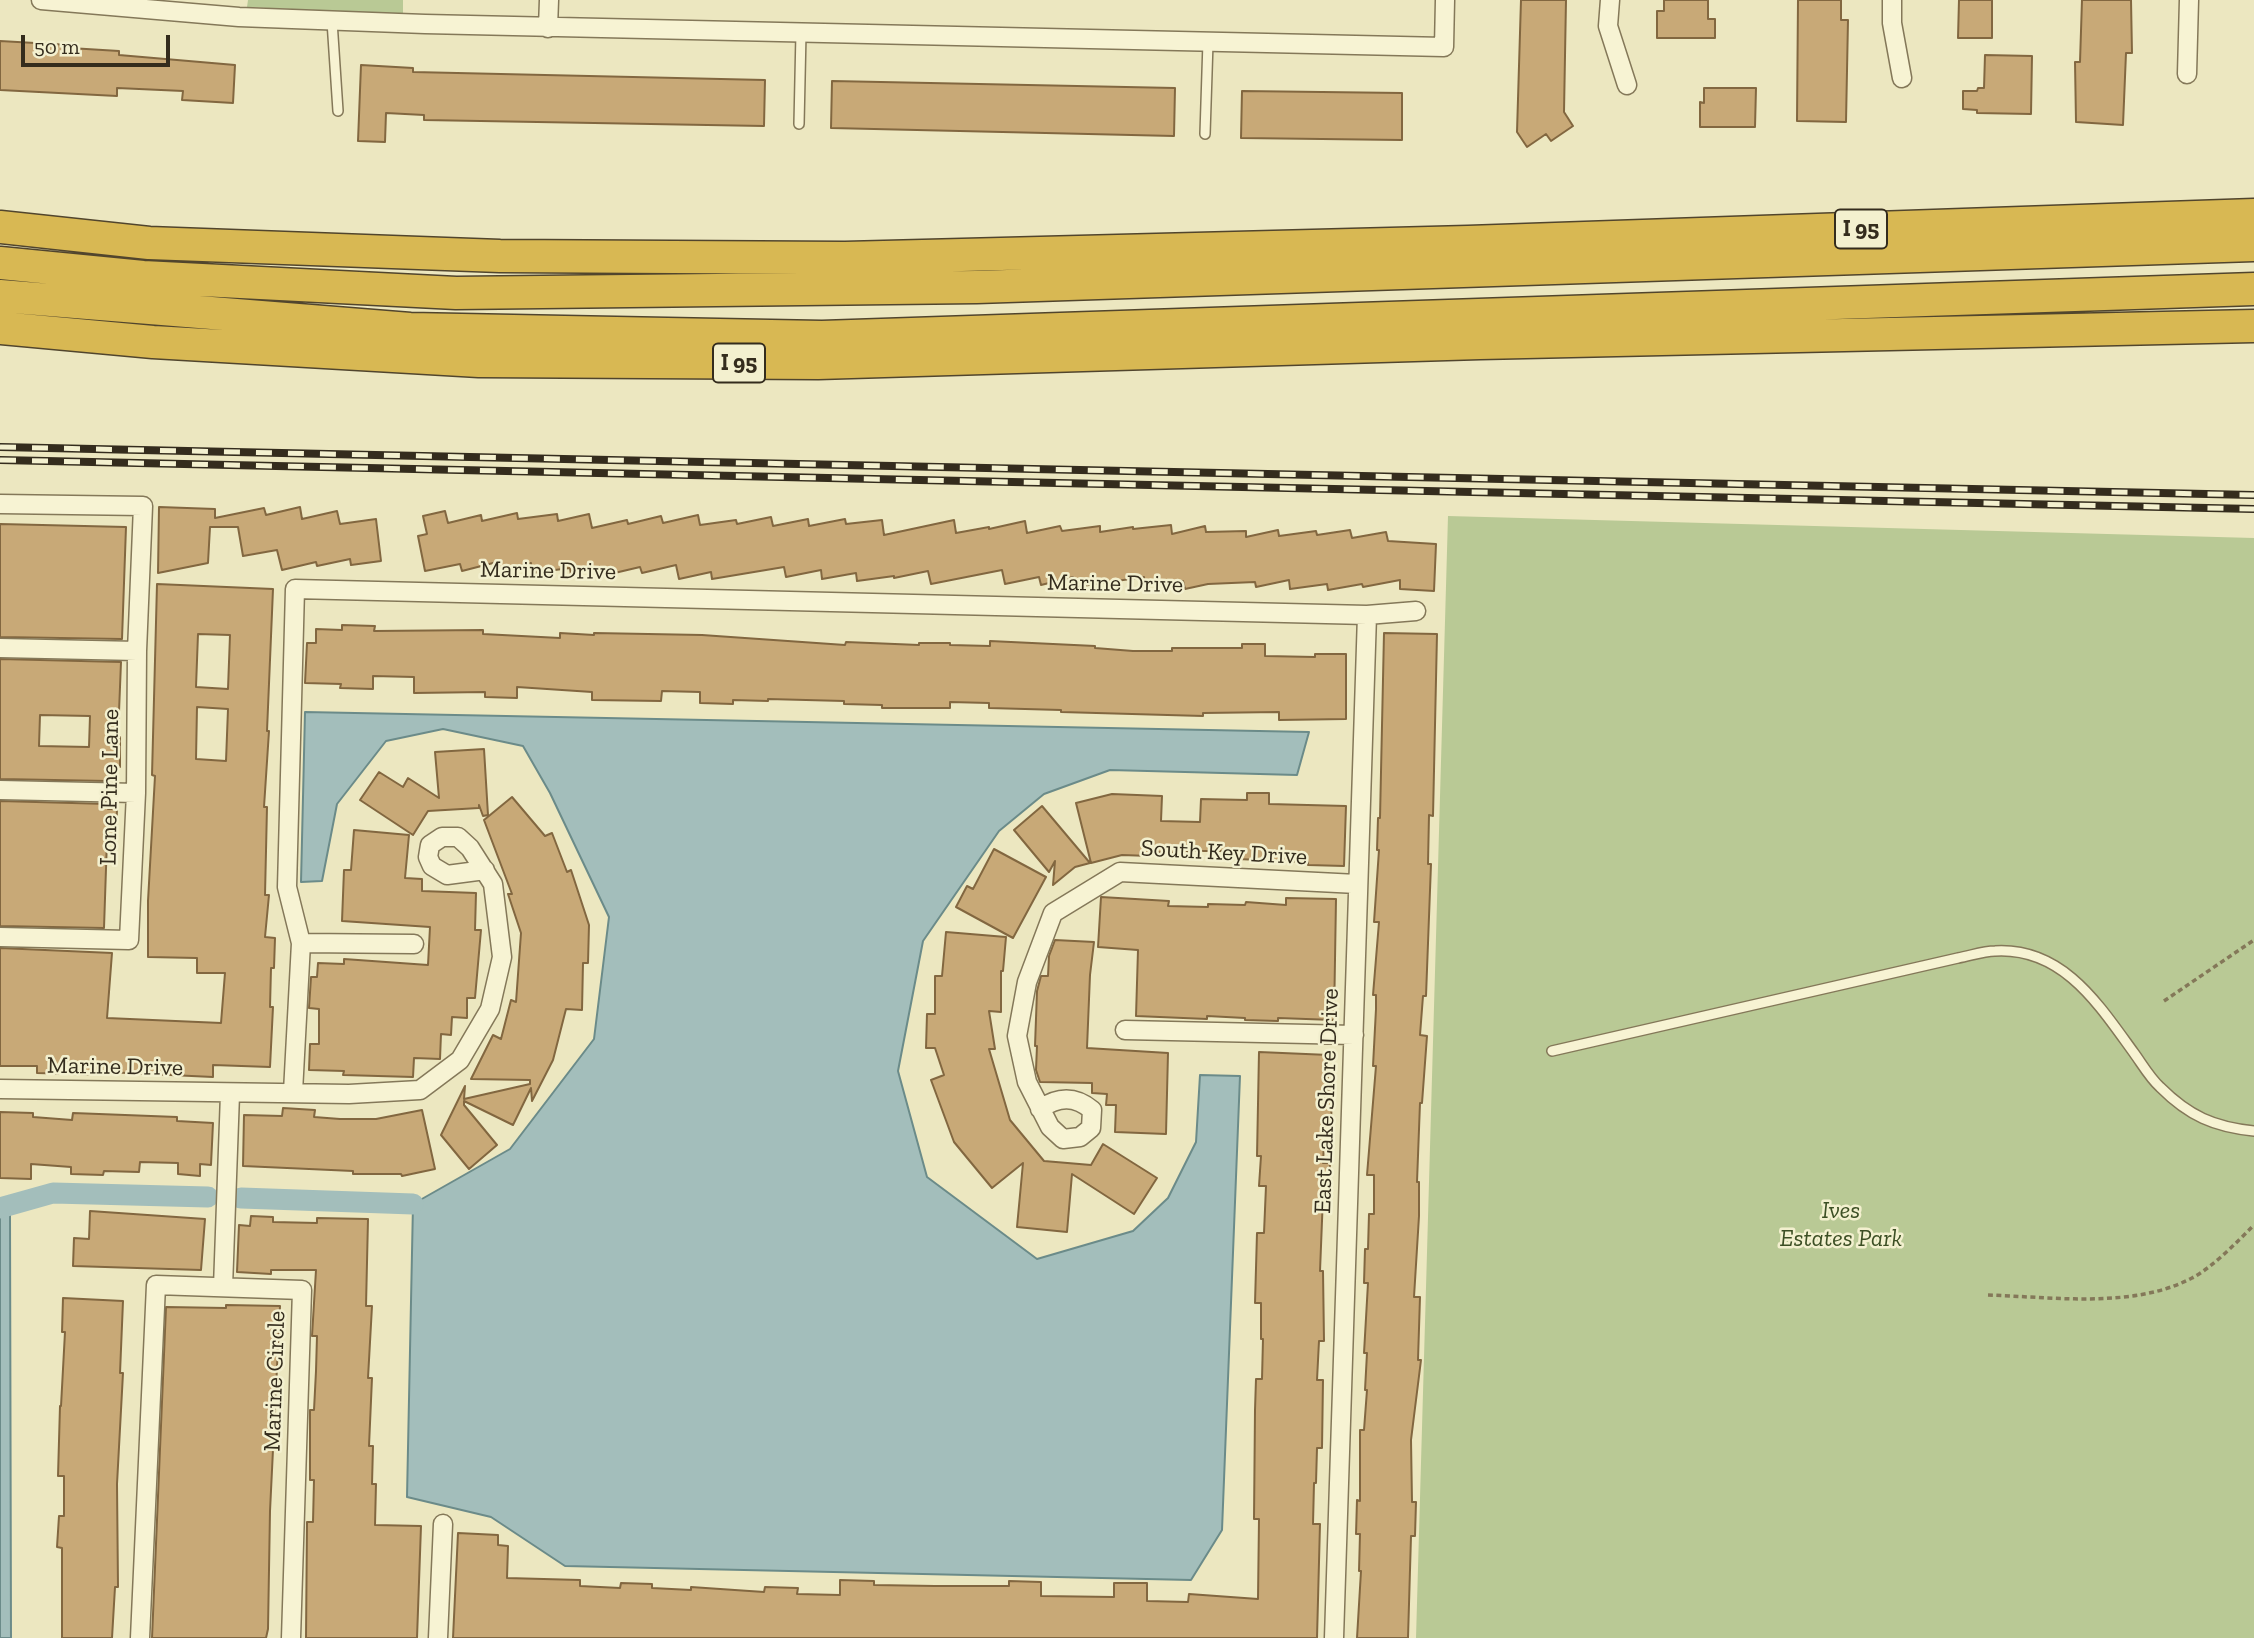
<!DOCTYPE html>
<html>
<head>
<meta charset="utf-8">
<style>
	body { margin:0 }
	#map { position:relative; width:2254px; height:1638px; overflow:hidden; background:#ece7c0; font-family:"Zilla Slab",serif }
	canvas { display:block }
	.scale { position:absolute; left:21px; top:35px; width:149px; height:32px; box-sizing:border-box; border:4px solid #342c1d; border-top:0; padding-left:9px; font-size:21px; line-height:24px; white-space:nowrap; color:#342c1d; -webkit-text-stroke:5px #f3f0cf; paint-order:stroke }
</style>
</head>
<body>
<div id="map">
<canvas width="2254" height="1638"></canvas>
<div class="scale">50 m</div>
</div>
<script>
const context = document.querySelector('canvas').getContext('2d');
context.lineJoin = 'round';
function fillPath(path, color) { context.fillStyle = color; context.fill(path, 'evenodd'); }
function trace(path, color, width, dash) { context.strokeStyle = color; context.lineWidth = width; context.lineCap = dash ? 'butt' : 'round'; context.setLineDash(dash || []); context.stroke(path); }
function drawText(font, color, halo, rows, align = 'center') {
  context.font = font + ' "Zilla Slab",serif'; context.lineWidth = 5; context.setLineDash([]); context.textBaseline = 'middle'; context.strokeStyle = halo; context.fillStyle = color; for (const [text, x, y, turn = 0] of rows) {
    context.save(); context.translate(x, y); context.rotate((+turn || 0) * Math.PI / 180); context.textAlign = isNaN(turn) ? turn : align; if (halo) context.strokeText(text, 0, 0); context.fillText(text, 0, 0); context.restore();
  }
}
fillPath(new Path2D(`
	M 248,0 L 403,0 L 403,14 L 247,7 Z
	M 1448,516 L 2254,538 L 2254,1638 L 1416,1638 Z`), '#b9c995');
const water = new Path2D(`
	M 305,712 L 1309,732 L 1297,775 L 1110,770 L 1044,794 L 999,831 L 923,941 L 898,1071 L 927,1177 L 1037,1259 L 1133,1231 L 1168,1198 L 1196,1142 L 1200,1075 L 1240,1076 L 1222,1530 L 1191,1580 L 565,1566 L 491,1517 L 407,1497 L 413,1204 L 510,1149 L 594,1039 L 609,917 L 550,793 L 523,746 L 443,729 L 386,741 L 337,804 L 322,881 L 301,882 Z
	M 0,1213 L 10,1215 L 11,1638 L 0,1638 Z`);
fillPath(water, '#a3bebb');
trace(water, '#6b8b89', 2);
trace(new Path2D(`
	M 241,1198 L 413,1204
	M 0,1208 L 53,1193 L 208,1197`), '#a3bebb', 21);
const building = new Path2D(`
	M 1521,0 L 1566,0 L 1564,112 L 1573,126 L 1551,141 L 1546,134 L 1527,147 L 1517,132 Z
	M 1664,0 L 1708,0 L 1708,19 L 1715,19 L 1715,38 L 1657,38 L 1657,11 L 1664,11 Z
	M 1798,0 L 1841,0 L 1841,20 L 1848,20 L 1846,122 L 1797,121 Z
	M 1959,0 L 1992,0 L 1992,38 L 1958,38 Z
	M 2082,0 L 2131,0 L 2132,53 L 2126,53 L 2123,125 L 2076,122 L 2075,62 L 2080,62 Z
	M 0,41 L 70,45 L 70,48 L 119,51 L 119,55 L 235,65 L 233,103 L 182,100 L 183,91 L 117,88 L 117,96 L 0,90 Z
	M 1985,55 L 2032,56 L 2031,114 L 1977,113 L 1977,110 L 1963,109 L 1963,91 L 1977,91 L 1978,88 L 1984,88 Z
	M 361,65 L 413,68 L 413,72 L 765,80 L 764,126 L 424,120 L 424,115 L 386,113 L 385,142 L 358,141 Z
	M 832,81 L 1175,88 L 1174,136 L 831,128 Z
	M 1704,88 L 1756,88 L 1755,127 L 1700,127 L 1700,102 L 1704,103 Z
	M 1242,91 L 1402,93 L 1402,140 L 1241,138 Z
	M 159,507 L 215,509 L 215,518 L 264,508 L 266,515 L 300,507 L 302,519 L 337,511 L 340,524 L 376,519 L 381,561 L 351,565 L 350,559 L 317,566 L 316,562 L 282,570 L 277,550 L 243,556 L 238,527 L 210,527 L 208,563 L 158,573 Z
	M 445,511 L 448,523 L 481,515 L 482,521 L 517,513 L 518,519 L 557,514 L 558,521 L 589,514 L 592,528 L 627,520 L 628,524 L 661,516 L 663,523 L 698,515 L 700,525 L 736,520 L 737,524 L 771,517 L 773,526 L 808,519 L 809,526 L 845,519 L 846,524 L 882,520 L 884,535 L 954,520 L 956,533 L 989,527 L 989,529 L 1025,521 L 1027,533 L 1060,526 L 1062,531 L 1100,526 L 1100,532 L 1133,527 L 1133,529 L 1171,525 L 1172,534 L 1205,526 L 1206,532 L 1246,531 L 1246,537 L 1278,530 L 1279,536 L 1316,531 L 1317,535 L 1350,530 L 1352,538 L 1386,532 L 1388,541 L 1436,544 L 1434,591 L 1400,589 L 1400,580 L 1363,587 L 1362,584 L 1328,590 L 1327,584 L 1290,589 L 1289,580 L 1256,587 L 1255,582 L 1208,584 L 1185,589 L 1183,581 L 1145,585 L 1144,577 L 1075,587 L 1073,577 L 1041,585 L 1039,577 L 1005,584 L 1002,570 L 931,584 L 928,571 L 894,578 L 894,576 L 857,581 L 856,573 L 822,579 L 821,570 L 786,577 L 784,567 L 712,579 L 711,572 L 679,579 L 676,565 L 642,573 L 640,567 L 606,575 L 604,567 L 571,575 L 570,568 L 532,573 L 531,563 L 498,570 L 497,562 L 462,571 L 460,564 L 425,571 L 418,536 L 427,534 L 423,516 Z
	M 0,524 L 126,527 L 122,639 L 0,637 Z
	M 157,584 L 273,589 L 267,731 L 269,731 L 264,807 L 267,807 L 265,895 L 269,895 L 265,937 L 275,938 L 274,968 L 271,968 L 270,1007 L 273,1007 L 270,1067 L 213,1065 L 213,1077 L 106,1072 L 106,1075 L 37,1073 L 37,1066 L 0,1066 L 0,948 L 112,953 L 107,1018 L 221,1023 L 225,973 L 197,973 L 197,958 L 148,957 L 148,901 L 155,776 L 152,775 ZM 198,634 L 230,635 L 228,689 L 196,687 ZM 197,707 L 228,709 L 226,761 L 196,759 Z
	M 342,625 L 375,626 L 374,631 L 483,630 L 483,634 L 560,638 L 560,633 L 594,635 L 594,633 L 702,635 L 845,645 L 846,642 L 919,645 L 919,643 L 950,643 L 950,645 L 990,646 L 990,641 L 1095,646 L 1095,648 L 1133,651 L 1172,651 L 1172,648 L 1242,648 L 1242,644 L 1265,644 L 1265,656 L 1315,657 L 1315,654 L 1346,654 L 1346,719 L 1279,720 L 1279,712 L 1203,713 L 1203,716 L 1061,712 L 1061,710 L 989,708 L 989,703 L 950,702 L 950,708 L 882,708 L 882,705 L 844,704 L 844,701 L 768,699 L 768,701 L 733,700 L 733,704 L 700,703 L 700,692 L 662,691 L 661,701 L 592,700 L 592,692 L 517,687 L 517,698 L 485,697 L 485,692 L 414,693 L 414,677 L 373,676 L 373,689 L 340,688 L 341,684 L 305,683 L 307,643 L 316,643 L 316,629 L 342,630 Z
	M 1384,633 L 1437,634 L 1433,816 L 1429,815 L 1428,864 L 1431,864 L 1426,996 L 1423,996 L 1420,1035 L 1427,1036 L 1422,1103 L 1420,1103 L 1417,1182 L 1419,1182 L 1419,1216 L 1414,1297 L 1420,1297 L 1418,1360 L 1421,1360 L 1411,1440 L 1412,1502 L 1416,1502 L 1415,1536 L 1411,1536 L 1408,1638 L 1357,1638 L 1361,1571 L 1359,1571 L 1360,1534 L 1356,1534 L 1357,1500 L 1360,1501 L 1360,1430 L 1364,1430 L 1367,1390 L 1365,1390 L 1367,1353 L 1364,1353 L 1368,1283 L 1364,1283 L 1365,1249 L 1368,1249 L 1369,1214 L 1374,1214 L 1374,1175 L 1367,1175 L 1376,1066 L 1373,1066 L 1376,1009 L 1376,995 L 1373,995 L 1379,922 L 1374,922 L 1379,850 L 1377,850 L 1378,818 L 1380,818 Z
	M 0,659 L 121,662 L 118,737 L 120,737 L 120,767 L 108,767 L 108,781 L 0,779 ZM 40,715 L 90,716 L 89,747 L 39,746 Z
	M 484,749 L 488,815 L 483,816 L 479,805 L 479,808 L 428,811 L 413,835 L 360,800 L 379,772 L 403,787 L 408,778 L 439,798 L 435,752 Z
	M 1247,793 L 1269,793 L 1269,804 L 1346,806 L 1344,866 L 1308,865 L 1308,862 L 1237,859 L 1237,851 L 1187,851 L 1187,853 L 1150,852 L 1150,856 L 1122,855 L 1091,863 L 1076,803 L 1112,794 L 1162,796 L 1161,821 L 1200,822 L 1201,799 L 1247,800 Z
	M 512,797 L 545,836 L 552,833 L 567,872 L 571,870 L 589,925 L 588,963 L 583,963 L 582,1010 L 566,1009 L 553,1060 L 532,1101 L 531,1088 L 513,1125 L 464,1101 L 464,1105 L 497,1145 L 469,1169 L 441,1135 L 465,1086 L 464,1099 L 530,1084 L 530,1080 L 471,1079 L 493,1035 L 501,1039 L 511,1000 L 516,1002 L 521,933 L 508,894 L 512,894 L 484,820 Z
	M 0,801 L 108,804 L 108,809 L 117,809 L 116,839 L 107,839 L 104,928 L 0,926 Z
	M 1042,806 L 1090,863 L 1075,867 L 1053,885 L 1055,861 L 1049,872 L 1014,830 Z
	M 354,830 L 409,835 L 405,878 L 422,879 L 422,891 L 476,893 L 475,930 L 481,930 L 475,998 L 467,998 L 467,1018 L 452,1017 L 451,1035 L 441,1034 L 440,1059 L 414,1058 L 413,1077 L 343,1075 L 344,1071 L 309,1070 L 310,1044 L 319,1044 L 319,1009 L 309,1008 L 311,977 L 317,977 L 318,963 L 344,964 L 344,959 L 428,965 L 430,927 L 342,921 L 344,870 L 351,870 Z
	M 994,849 L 1046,877 L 1013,938 L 956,907 L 967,886 L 973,889 Z
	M 1101,897 L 1169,901 L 1168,906 L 1208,907 L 1208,904 L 1245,905 L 1246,902 L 1286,905 L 1286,898 L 1336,899 L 1334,1020 L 1278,1018 L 1278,1021 L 1245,1020 L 1245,1018 L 1207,1016 L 1207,1019 L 1136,1016 L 1138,950 L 1098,947 Z
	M 946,932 L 1006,937 L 1003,971 L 1001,971 L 1001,1012 L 989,1011 L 995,1049 L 989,1049 L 1010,1120 L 1044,1161 L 1091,1165 L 1103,1144 L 1157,1178 L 1134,1214 L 1072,1174 L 1067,1232 L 1017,1227 L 1023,1163 L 992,1188 L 954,1142 L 931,1080 L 944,1075 L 935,1048 L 926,1048 L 927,1014 L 935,1014 L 935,976 L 942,976 Z
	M 1055,940 L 1094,942 L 1090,975 L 1087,1048 L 1168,1053 L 1166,1134 L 1115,1132 L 1116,1105 L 1106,1105 L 1107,1094 L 1092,1093 L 1092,1083 L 1040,1082 L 1036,1070 L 1037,1046 L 1035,1046 L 1037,991 L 1041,976 L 1048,976 L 1049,956 Z
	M 1259,1052 L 1329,1055 L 1327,1091 L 1332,1092 L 1331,1124 L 1325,1123 L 1323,1163 L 1330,1163 L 1328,1196 L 1323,1196 L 1320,1271 L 1323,1271 L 1324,1341 L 1319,1341 L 1317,1380 L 1323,1380 L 1322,1448 L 1317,1448 L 1316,1483 L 1314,1483 L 1313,1524 L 1320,1524 L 1317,1638 L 453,1638 L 458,1533 L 498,1535 L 498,1545 L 508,1546 L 507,1578 L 580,1580 L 580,1586 L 620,1588 L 621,1583 L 652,1584 L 652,1588 L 691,1590 L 691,1587 L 764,1592 L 765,1587 L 798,1588 L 797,1594 L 840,1595 L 840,1580 L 874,1581 L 874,1585 L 935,1586 L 1009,1586 L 1009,1581 L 1041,1582 L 1041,1596 L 1114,1597 L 1114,1583 L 1147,1583 L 1147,1601 L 1188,1602 L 1189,1594 L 1258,1599 L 1259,1519 L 1254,1519 L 1255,1410 L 1256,1379 L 1262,1379 L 1263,1339 L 1261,1339 L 1261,1303 L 1255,1303 L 1257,1233 L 1264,1233 L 1266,1186 L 1259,1186 L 1261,1156 L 1257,1156 Z
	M 283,1108 L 315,1110 L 314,1117 L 340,1119 L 376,1119 L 422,1110 L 435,1169 L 402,1176 L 401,1174 L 353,1174 L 353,1171 L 243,1166 L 244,1115 L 282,1116 Z
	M 0,1112 L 33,1113 L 33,1117 L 72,1120 L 73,1113 L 177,1117 L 177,1121 L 213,1123 L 211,1165 L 200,1164 L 200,1176 L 178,1174 L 178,1163 L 140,1162 L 139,1172 L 104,1171 L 103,1175 L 71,1174 L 71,1167 L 31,1164 L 31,1179 L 0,1178 Z
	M 90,1211 L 205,1219 L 201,1270 L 73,1266 L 74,1238 L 89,1239 Z
	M 251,1216 L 273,1217 L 273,1222 L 317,1223 L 317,1218 L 368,1219 L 366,1306 L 372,1306 L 368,1378 L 372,1378 L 369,1446 L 373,1446 L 372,1484 L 376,1484 L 375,1525 L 421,1526 L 417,1638 L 306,1638 L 307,1522 L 313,1522 L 314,1480 L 310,1480 L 310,1410 L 314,1410 L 316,1371 L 317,1336 L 312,1336 L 316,1270 L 271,1270 L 271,1274 L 237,1272 L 239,1225 L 250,1226 Z
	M 63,1298 L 123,1301 L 120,1373 L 123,1373 L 117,1484 L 118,1587 L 115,1587 L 112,1638 L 62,1638 L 62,1548 L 57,1547 L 59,1516 L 64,1516 L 64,1476 L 58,1476 L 60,1406 L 61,1406 L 65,1332 L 62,1332 Z
	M 226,1305 L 280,1306 L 270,1511 L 268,1629 L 266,1638 L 152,1638 L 166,1307 L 226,1308 Z`);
fillPath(building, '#c8a977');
trace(building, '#826740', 2);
const service = new Path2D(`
	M 332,21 L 338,111
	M 799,124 L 801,33
	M 1205,134 L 1208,42
	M 1552,1051 L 1958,958 C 1970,956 1983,951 1995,951 C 2063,947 2099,1005 2134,1053 C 2142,1064 2150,1078 2160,1087 C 2189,1116 2214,1127 2254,1131`);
const minor = new Path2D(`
	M 41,0 L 239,17 L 425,24 L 1444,47 L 1445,0
	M 1610,0 L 1608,26 L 1627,85
	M 1892,0 L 1892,23 L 1902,78
	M 548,28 L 549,0
	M 2187,74 L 2189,0
	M 0,504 L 143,506 L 137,651 L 136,793 L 129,940 L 0,937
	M 0,648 L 137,651
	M 0,790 L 136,793
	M 301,943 L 414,944
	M 1125,1030 L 1354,1035
	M 0,1089 L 349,1094 L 420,1090 L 460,1060 L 490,1009 L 502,957 L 493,884 L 470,848 L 458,837 L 442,837 L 430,845 L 428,857 L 432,866 L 447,875 L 485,870
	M 293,1092 L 301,943 L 287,887 L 295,589 L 1367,615
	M 1040,1109 C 1059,1096 1075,1096 1092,1110 L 1091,1128 L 1080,1137 L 1063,1139 L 1050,1127 L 1027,1082 L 1017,1036 L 1027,982 L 1053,913 L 1120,872 L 1357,884
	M 223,1287 L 230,1094
	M 140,1638 L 156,1285 L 302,1290 L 291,1638
	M 438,1638 L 443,1524
	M 1334,1638 L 1367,615 L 1416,611`);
const motorway = new Path2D(`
	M 0,227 L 149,243 L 500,256 L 845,258 L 1468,242 L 2254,215
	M 0,263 L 143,277 L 456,293 L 977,287 L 2254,245
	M 0,296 L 410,329 L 822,337 L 2254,289
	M 0,328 L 153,342 L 479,361 L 818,363 L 1480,343 L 2254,326`);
trace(service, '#847859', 12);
trace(minor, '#847859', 21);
trace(motorway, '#51452d', 35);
trace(new Path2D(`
	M 2164,1001 L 2254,940
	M 1988,1295 C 2053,1297 2133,1309 2192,1278 C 2213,1267 2237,1242 2254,1225`), '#847859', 3.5, [5, 3.5]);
trace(service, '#f7f3d3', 9);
trace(minor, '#f7f3d3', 18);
trace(motorway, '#d8b853', 32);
const rail = new Path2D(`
	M 0,447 L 2254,495
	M 0,460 L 2254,509`);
trace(rail, '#342c1d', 8);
trace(rail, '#f3f0cf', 5, [16]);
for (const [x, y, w] of [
	[1861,229,52],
	[739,363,52]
]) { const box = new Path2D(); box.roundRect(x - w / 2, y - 19.5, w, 39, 5); context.fillStyle = '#f3f0cf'; context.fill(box); trace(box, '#342c1d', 2); }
drawText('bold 23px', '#342c1d', null, [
	["I 95",1861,229],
	["I 95",739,363]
]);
drawText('24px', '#342c1d', '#f3f0cf', [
	["Marine Drive",548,571,1],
	["Marine Drive",1115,584,1],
	["Lone Pine Lane",110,787,-89],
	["South Key Drive",1224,853,3],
	["Marine Drive",115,1067,1],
	["East Lake Shore Drive",1327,1101,-88],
	["Marine Circle",275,1381,-88]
]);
drawText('italic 24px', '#3c4f24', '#f3f0cf', [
	["Ives",1841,1211],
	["Estates Park",1841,1239]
]);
</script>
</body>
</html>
